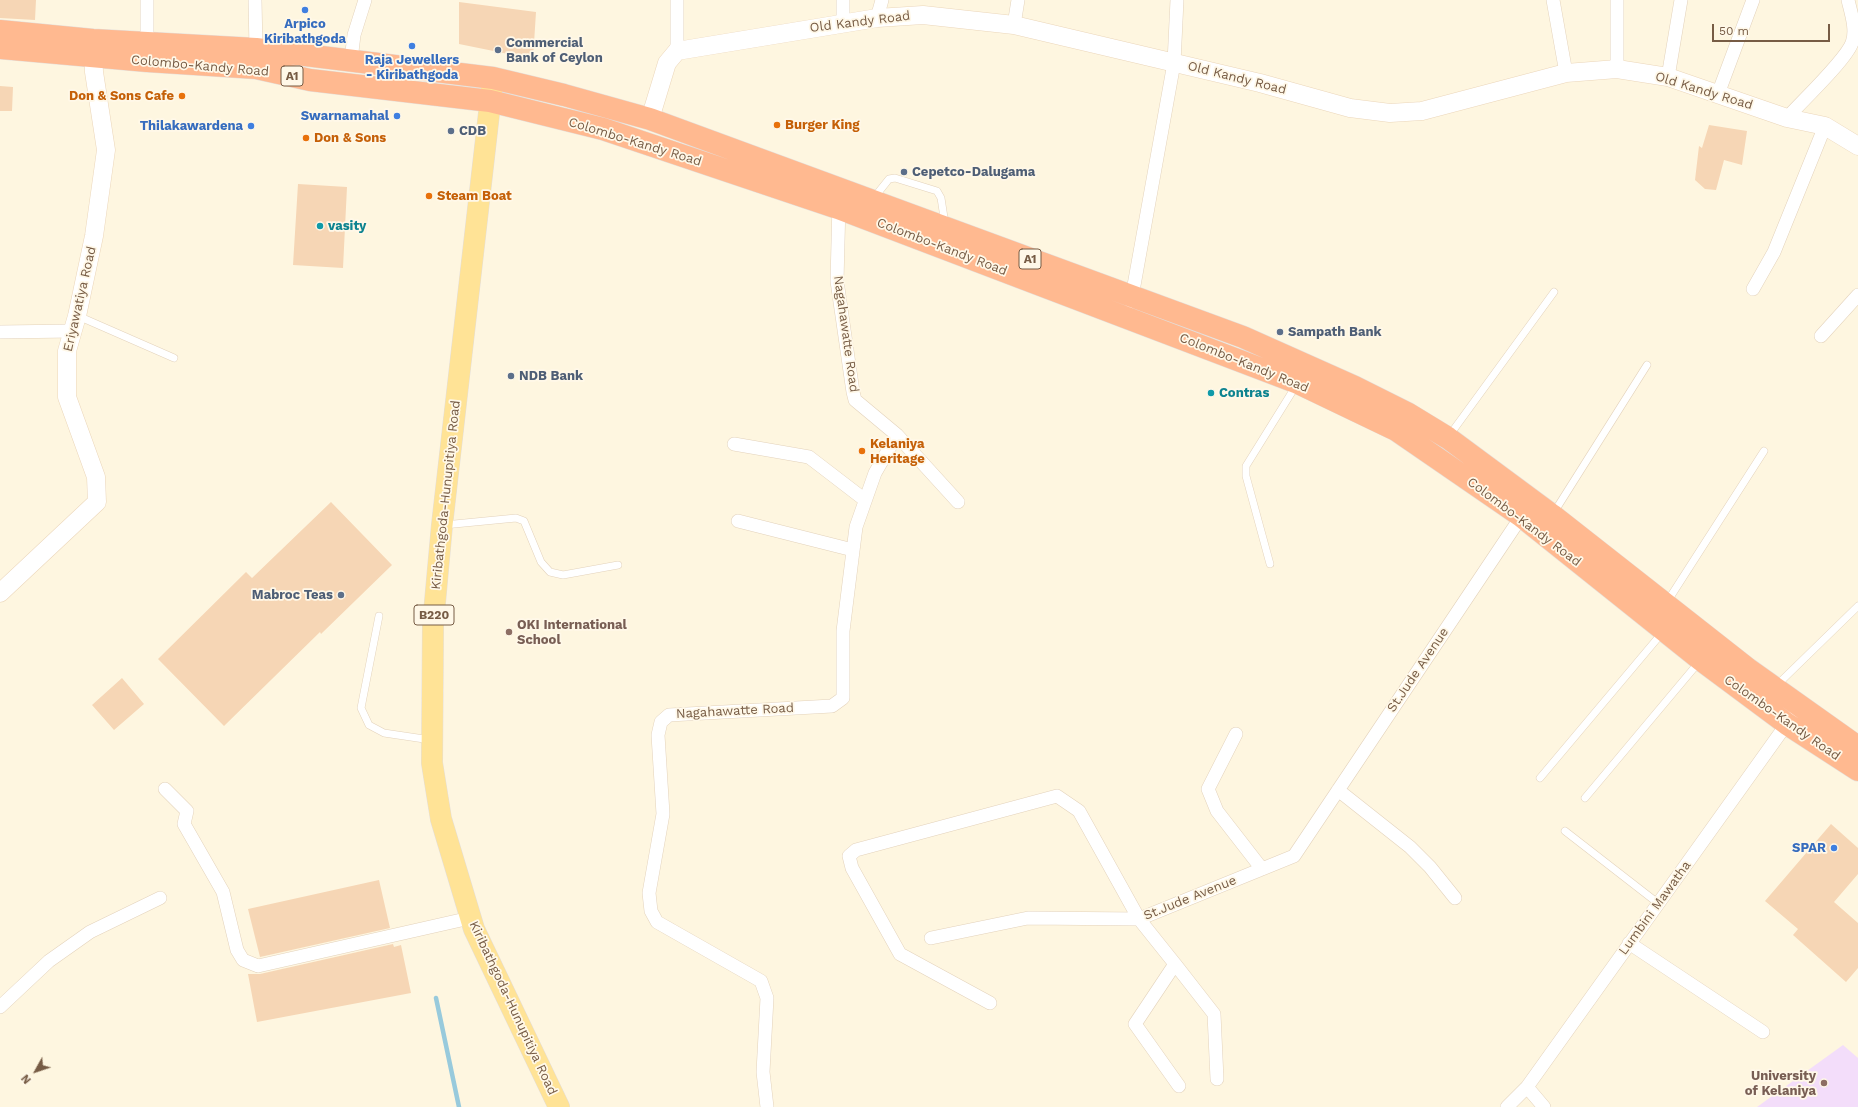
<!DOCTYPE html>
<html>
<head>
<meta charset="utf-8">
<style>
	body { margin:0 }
	#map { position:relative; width:1858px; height:1107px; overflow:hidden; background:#fef6e0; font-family:"Work Sans",sans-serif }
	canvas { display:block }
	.north { position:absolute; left:16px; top:1051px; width:40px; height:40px; -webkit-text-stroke:3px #fff8e8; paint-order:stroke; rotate:230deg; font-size:11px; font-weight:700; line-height:16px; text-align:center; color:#775c45 }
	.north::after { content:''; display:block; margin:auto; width:14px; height:18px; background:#775c45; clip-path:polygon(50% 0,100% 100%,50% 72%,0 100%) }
	.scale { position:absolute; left:1712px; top:24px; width:118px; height:18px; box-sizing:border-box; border:2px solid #775c45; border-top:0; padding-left:5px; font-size:12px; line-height:14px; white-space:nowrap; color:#775c45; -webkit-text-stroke:3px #fff8e8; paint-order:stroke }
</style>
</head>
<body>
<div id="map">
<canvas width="1858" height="1107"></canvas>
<div class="north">N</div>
<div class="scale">50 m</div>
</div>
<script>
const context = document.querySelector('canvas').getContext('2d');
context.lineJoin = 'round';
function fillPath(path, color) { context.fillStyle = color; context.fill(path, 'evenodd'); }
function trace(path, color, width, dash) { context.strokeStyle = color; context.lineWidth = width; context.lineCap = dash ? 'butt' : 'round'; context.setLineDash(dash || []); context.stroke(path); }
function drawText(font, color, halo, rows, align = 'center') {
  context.font = font + ' "Work Sans",sans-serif'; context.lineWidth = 3.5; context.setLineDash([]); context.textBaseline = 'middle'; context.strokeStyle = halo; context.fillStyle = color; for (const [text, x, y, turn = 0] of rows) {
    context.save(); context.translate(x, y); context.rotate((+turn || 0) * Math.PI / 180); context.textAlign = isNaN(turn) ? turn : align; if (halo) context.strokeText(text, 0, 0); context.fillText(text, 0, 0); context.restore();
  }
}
fillPath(new Path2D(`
	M 1843,1045 L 1858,1058 L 1858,1107 L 1757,1107 Z`), '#f3ddfa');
trace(new Path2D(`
	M 436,998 L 459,1107`), '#98cadc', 4.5);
fillPath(new Path2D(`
	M 0,0 L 36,0 L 35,20 L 0,18 Z
	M 459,2 L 536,12 L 533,59 L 459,44 Z
	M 0,86 L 13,87 L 12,111 L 0,111 Z
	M 1709,125 L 1747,131 L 1742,165 L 1724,160 L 1716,190 L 1705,189 L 1695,180 L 1699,146 L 1702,148 Z
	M 298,184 L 347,187 L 343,268 L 293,265 Z
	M 331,502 L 392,565 L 321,634 L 320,632 L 224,726 L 158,659 L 246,572 L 252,578 Z
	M 122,678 L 144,704 L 114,730 L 92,705 Z
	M 1831,824 L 1858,848 L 1858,874 L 1834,902 L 1858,923 L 1858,968 L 1846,982 L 1793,935 L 1798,929 L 1765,901 Z
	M 379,880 L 390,928 L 260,957 L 248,909 Z
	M 393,944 L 394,947 L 401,945 L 411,993 L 257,1022 L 248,974 L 260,974 Z`), '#f6d6b5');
const lane = new Path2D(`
	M 873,199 L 889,179 L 895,178 L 937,191 L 941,198 L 945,224
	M 78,316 L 174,358
	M 1449,436 L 1554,292
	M 1553,514 L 1647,365
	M 444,525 L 516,518 L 524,521 L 541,562 L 550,572 L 563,575 L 618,565
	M 1270,564 L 1246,476 L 1246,466 L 1297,384
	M 1667,602 L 1764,451
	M 379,616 L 361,708 L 369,725 L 384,733 L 431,740
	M 1776,686 L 1858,606
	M 1540,778 L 1662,633
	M 1585,798 L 1699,662
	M 1565,831 L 1659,904`);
const street = new Path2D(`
	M 147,0 L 147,43
	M 255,0 L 256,49
	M 1553,0 L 1566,73
	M 877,18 L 882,0
	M 843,24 L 843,0
	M 1014,25 L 1018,0
	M 677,51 L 677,0
	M 351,60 L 354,35 L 365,0
	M 1617,69 L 1617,0
	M 1668,77 L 1681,0
	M 1718,94 L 1753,0
	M 1787,118 C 1802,101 1845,61 1852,43 C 1857,30 1851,13 1848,0
	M 839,203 L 837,281 L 853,392 L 855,400 L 897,435 L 958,502
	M 1753,289 L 1774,252 L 1825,126
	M 1131,302 L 1174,63 L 1177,0
	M 0,332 L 73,331
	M 1821,336 L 1858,295
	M 734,444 L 809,457 L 865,500
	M 738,521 L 853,550
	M 1236,734 L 1208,789 L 1217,811 L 1262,869
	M 165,789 L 187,811 L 184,824 L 223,892 L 237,950 L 243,960 L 258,966 L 470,918
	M 1338,790 L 1410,847 L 1430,867 L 1455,898
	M 931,938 L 1028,918 L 1139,919 L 1175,964 L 1135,1024 L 1179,1086
	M 1629,943 L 1763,1032
	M 1175,964 L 1214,1014 L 1217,1079
	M 990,1003 L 900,954 L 852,868 L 849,856 L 856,850 L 1057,796 L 1079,811 L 1139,919 L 1294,856 L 1525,511
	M 0,1007 L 49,961 L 90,932 L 160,898
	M 1527,1087 L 1544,1107
	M 767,1107 L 763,1072 L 767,998 L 761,981 L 657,922 L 651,911 L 649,893 L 663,814 L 658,735 L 661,722 L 669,715 L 832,706 L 843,698 L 843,631 L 856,527 L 875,473 L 897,435
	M 1507,1107 L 1527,1087 L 1791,718`);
const secondary = new Path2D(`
	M 650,119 L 667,63 L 677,51 L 877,18 L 923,15 L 1014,25 L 1260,83 L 1350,108 L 1390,113 L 1422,111 L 1566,73 L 1617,69 L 1668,77 L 1787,118 L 1825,126 L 1858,146
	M 0,593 L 97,502 L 96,477 L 67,397 L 67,351 L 77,316 L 94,236 L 106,150 L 94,72 L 93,44`);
const primary = new Path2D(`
	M 493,78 L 442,525 L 433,624 L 432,763 L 441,819 L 474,929 L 559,1107`);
const highway = new Path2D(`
	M 0,31 L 93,40 L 256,49 L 493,78 L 564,95 L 650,119 L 1243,337 L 1355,387 L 1407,413 L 1448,438 L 1552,515 L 1748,669 L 1858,747
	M 0,48 L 147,61 L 256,68 L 310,80 L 490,101 L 603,129 L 838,208 L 1298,383 L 1396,430 L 1521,516 L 1701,660 L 1787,724 L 1858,770`);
trace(lane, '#e3d2bb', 8);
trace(street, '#e3d2bb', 14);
trace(secondary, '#ebd6ba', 19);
trace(primary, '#e4deda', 22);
trace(highway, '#e4deda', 23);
trace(lane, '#fff', 7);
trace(street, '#fff', 13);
trace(secondary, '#fff', 18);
trace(primary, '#ffe396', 21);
trace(highway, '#ffb990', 22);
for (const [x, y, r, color] of [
	[305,10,4,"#3f7fe0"],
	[412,46,4,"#3f7fe0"],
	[498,50,4,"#5c6f8a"],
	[182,96,4,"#e8710a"],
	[397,116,4,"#3f7fe0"],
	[777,125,4,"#e8710a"],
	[251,126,4,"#3f7fe0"],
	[451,131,4,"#5c6f8a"],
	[306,138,4,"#e8710a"],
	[904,172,4,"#5c6f8a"],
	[429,196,4,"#e8710a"],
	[320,226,4,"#0f9aa8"],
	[1280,332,4,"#5c6f8a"],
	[511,376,4,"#5c6f8a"],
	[1211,393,4,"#0f9aa8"],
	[862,451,4,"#e8710a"],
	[341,595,4,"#5c6f8a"],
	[509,632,4,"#8d6e63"],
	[1834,848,4,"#3f7fe0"],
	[1824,1083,4,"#8d6e63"]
]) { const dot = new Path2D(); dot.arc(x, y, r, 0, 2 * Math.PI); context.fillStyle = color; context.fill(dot); trace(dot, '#fff8e8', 1.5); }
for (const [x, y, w] of [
	[292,76,22],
	[1030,259,22],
	[434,615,40]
]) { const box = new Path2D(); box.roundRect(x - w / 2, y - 10, w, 20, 3); context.fillStyle = '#fff8e8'; context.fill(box); trace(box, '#775c45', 1); }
drawText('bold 12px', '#775c45', null, [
	["A1",292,76],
	["A1",1030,259],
	["B220",434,615]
]);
drawText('13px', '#775c45', '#fff8e8', [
	["Old Kandy Road",860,22,-7],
	["Colombo-Kandy Road",200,66,5],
	["Old Kandy Road",1237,78,14],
	["Old Kandy Road",1704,91,17],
	["Colombo-Kandy Road",635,142,17],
	["Colombo-Kandy Road",942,247,21],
	["Eriyawatiya Road",80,299,-77],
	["Nagahawatte Road",846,334,82],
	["Colombo-Kandy Road",1244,363,22],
	["Kiribathgoda-Hunupitiya Road",446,495,-84],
	["Colombo-Kandy Road",1524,522,37],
	["St.Jude Avenue",1418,670,-56],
	["Nagahawatte Road",735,711,-3],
	["Colombo-Kandy Road",1782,718,35],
	["St.Jude Avenue",1190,898,-22],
	["Lumbini Mawatha",1655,908,-54],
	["Kiribathgoda-Hunupitiya Road",513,1008,65]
]);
drawText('bold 13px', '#366cbe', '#fff8e8', [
	["Arpico",305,24,"center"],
	["Kiribathgoda",305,39,"center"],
	["Raja Jewellers",412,60,"center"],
	["- Kiribathgoda",412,75,"center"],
	["Swarnamahal",389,116],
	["Thilakawardena",243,126],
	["SPAR",1826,848]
], 'right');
drawText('bold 13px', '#4e5e75', '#fff8e8', [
	["Commercial",506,43],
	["Bank of Ceylon",506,58],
	["CDB",459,131],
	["Cepetco-Dalugama",912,172],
	["Sampath Bank",1288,332],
	["NDB Bank",519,376],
	["Mabroc Teas",333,595,"right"]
], 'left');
drawText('bold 13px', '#c56008', '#fff8e8', [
	["Don & Sons Cafe",174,96,"right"],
	["Burger King",785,125],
	["Don & Sons",314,138],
	["Steam Boat",437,196],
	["Kelaniya",870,444],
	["Heritage",870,459]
], 'left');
drawText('bold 13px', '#0d838f', '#fff8e8', [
	["vasity",328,226],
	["Contras",1219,393]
], 'left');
drawText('bold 13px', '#785e54', '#fff8e8', [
	["OKI International",517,625],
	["School",517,640],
	["University",1816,1076,"right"],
	["of Kelaniya",1816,1091,"right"]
], 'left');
</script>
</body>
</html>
